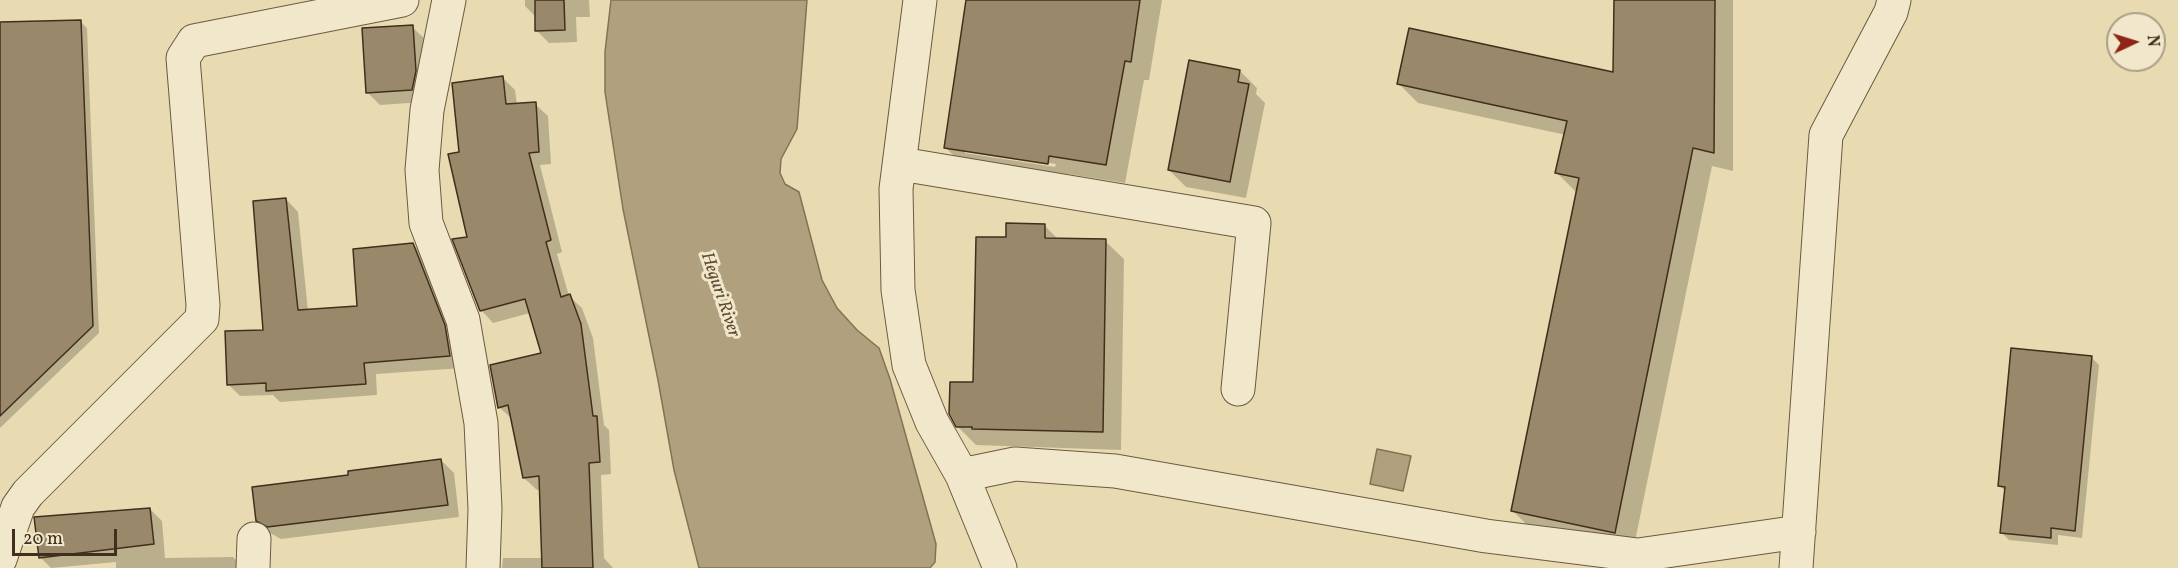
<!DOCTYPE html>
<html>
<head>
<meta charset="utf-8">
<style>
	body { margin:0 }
	#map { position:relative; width:2178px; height:568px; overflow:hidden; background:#e9dbb1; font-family:Vollkorn,serif }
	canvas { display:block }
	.north { position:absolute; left:2106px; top:12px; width:60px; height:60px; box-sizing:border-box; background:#f1e8cc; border:2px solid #ab9e86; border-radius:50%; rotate:86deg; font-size:16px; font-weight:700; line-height:24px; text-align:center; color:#422e1c }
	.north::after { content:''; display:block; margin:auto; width:21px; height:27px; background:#8f2418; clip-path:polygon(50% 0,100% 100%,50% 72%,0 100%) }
	.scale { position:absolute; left:12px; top:529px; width:105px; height:27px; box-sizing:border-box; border:3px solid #422e1c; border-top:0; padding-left:8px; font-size:18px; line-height:21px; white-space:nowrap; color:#422e1c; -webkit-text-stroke:4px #f1e8cc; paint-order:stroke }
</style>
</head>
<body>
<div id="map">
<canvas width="2178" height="568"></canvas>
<div class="north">N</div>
<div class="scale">20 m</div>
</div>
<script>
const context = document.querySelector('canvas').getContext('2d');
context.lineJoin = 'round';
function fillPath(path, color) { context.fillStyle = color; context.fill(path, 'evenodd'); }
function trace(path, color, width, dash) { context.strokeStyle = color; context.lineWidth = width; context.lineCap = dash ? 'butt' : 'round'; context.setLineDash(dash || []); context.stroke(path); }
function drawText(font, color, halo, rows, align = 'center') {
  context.font = font + ' Vollkorn,serif'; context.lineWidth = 6; context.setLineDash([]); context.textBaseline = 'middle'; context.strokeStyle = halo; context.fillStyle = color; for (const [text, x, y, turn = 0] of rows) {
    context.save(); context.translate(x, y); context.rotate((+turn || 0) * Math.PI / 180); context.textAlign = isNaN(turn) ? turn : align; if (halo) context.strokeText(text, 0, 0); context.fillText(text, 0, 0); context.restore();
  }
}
const water = new Path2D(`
	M 611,0 L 807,0 L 797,129 L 781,159 L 780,173 L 785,184 L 799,192 L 822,280 L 837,308 L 857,330 L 879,348 L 890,379 L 936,544 L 935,562 L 930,568 L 699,568 L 674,470 L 658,380 L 623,209 L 605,92 L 605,52 Z
	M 1377,449 L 1411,456 L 1403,491 L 1370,484 Z`);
fillPath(water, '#b0a07e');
trace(water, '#847257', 1.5);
fillPath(new Path2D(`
	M 525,0 L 589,0 L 590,17 L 576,17 L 577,42 L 549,43 L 537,31 L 537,18 L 525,6 Z
	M 968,0 L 1162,0 L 1149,80 L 1144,80 L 1125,183 L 1068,174 L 1067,182 L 965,167 L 946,148 ZM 965,150 L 1056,164 L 1055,167 L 965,153 Z
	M 1615,0 L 1733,0 L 1733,171 L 1712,166 L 1633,551 L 1532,530 L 1513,511 L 1577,193 L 1557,173 L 1566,135 L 1418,103 L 1399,84 L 1615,74 Z
	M 81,22 L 87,28 L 99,333 L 0,428 L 0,24 Z
	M 412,27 L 425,39 L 424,102 L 380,105 L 368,93 Z
	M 1240,71 L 1257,88 L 1256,94 L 1265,103 L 1246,198 L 1186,187 L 1169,170 Z
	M 503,78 L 515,90 L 517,105 L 535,104 L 548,116 L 551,164 L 540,165 L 562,252 L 557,254 L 569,296 L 582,308 L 593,338 L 604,425 L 609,430 L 611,474 L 601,475 L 604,558 L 613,568 L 502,568 L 503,558 L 543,558 L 541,489 L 537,490 L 524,478 L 512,419 L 499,407 L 543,354 L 530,313 L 493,323 L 481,310 L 468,238 L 460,153 Z
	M 286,199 L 298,212 L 308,311 L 358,307 L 413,244 L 425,257 L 462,368 L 376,374 L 377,395 L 280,402 L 273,395 L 240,396 L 228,384 L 264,331 Z
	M 1044,225 L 1059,240 L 1105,241 L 1124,259 L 1121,450 L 976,445 L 957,426 L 974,384 L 1007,239 Z
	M 2091,357 L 2099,365 L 2082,538 L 2058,535 L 2058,545 L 2009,540 L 2002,533 L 2006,492 L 1999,485 Z
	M 441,460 L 454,473 L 459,517 L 281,539 L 270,533 L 257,520 L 350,477 Z
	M 150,509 L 162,521 L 165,558 L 233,557 L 244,568 L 116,568 L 116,562 L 51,568 L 40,557 Z`), '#0003');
const building = new Path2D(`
	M 535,0 L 564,0 L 565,30 L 535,31 Z
	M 966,0 L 1140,0 L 1131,62 L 1125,61 L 1106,165 L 1049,156 L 1048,164 L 944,148 Z
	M 1614,0 L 1715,0 L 1714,153 L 1693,148 L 1615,533 L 1511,511 L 1579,178 L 1555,173 L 1567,121 L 1397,84 L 1409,28 L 1613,72 Z
	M 81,20 L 93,326 L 0,416 L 0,22 Z
	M 413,25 L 416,71 L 412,90 L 366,93 L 362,28 Z
	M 1189,60 L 1240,70 L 1238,82 L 1249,84 L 1230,182 L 1168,170 Z
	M 503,76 L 506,104 L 536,102 L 539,152 L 529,153 L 551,240 L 546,242 L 561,297 L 570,294 L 581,324 L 593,416 L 597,416 L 600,462 L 589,463 L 593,568 L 542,568 L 539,476 L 523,478 L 508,405 L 498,408 L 490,365 L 541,353 L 525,299 L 480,311 L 452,239 L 467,237 L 448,154 L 459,152 L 452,83 Z
	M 286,198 L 298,310 L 357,306 L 353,249 L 413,243 L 445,325 L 450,356 L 364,363 L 366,384 L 266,391 L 266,383 L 227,385 L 225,331 L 263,330 L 253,201 Z
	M 1006,223 L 1045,224 L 1045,238 L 1106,239 L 1103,432 L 972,429 L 972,427 L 956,427 L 949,414 L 950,382 L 973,382 L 976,237 L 1006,237 Z
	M 2011,348 L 2092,356 L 2075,531 L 2051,528 L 2051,538 L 2000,533 L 2005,487 L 1998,486 Z
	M 441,459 L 448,505 L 267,527 L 256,521 L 252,487 L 348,475 L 348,471 Z
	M 150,508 L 154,544 L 39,558 L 34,517 Z`);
fillPath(building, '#998869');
trace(building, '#422e1c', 1.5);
const street = new Path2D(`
	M 449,0 L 427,110 L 422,170 L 426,223 L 463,320 L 481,423 L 485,509 L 483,568
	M 920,0 L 896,189 L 898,290 L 909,365 L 932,422 L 962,475 L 1000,568
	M 901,164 L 1254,223 L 1238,389
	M 962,475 L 1015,464 L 1115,471 L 1486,536 L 1638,555 L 1799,532
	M 0,559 L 18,507 L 28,493 L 202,319 L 203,305 L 183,58 L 194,41 L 402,0
	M 253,568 L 254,539
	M 1796,568 L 1826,135 L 1891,12 L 1894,0`);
trace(street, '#6c5941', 35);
trace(street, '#f1e8cc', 33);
drawText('italic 18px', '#5e4a34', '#f1e8cc', [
	["Heguri River",719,295,71]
]);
</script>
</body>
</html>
